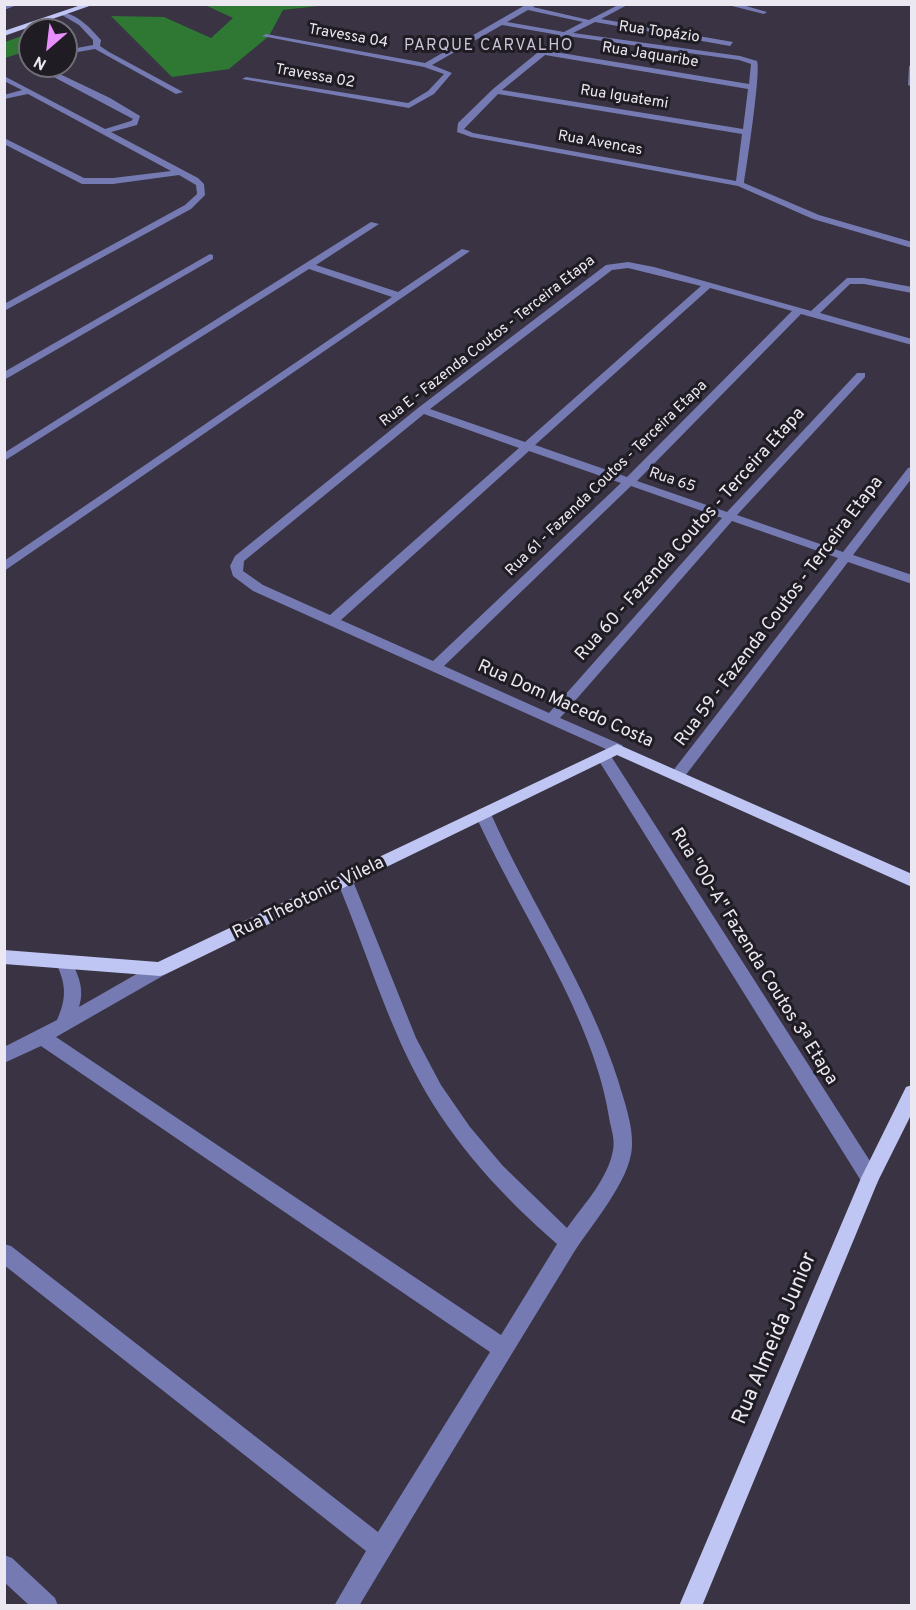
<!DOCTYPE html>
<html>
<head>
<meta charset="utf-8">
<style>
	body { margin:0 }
	#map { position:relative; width:916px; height:1610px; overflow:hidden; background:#393343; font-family:Overpass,sans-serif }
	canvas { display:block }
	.frame { position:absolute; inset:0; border:6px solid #ece8f2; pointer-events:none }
	.north { position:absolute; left:18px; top:18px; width:60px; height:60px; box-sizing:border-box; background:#1f1c23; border:2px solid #716e76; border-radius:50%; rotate:208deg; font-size:16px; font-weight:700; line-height:24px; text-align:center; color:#ece8f2 }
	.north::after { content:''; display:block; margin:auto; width:21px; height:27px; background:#ea8dfd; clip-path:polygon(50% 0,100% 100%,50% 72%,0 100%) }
</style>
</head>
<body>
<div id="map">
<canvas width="916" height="1610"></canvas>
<div class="frame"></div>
<div class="north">N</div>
</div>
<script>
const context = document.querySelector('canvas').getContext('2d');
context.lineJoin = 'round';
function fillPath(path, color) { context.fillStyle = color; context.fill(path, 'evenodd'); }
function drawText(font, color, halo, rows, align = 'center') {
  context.font = font + ' Overpass,sans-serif'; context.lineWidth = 6; context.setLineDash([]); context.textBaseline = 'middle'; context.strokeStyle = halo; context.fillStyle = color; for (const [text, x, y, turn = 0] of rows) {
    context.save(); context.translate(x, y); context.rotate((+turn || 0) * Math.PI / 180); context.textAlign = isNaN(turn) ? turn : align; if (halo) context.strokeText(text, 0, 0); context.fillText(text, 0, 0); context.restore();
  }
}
fillPath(new Path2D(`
	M 205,5 L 326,5 L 283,10 L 269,36 L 229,69 L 172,77 L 111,16 L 164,17 L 211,38 L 233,18 Z
	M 30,33 L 30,50 L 5,58 L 5,42 Z`), '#2e7834');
fillPath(new Path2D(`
	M 18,4 L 17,5 L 4,10 L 4,5 Z
	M 527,4 L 536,4 L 533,7 L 589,20 L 620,4 L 629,4 L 601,19 L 733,42 L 730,46 L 595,22 L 573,33 L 740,56 L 757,61 C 761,72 747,164 744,183 L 819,215 L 912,242 L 912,248 L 813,219 L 738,186 L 471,137 L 457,132 L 458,123 L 493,89 L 559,35 L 502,25 L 432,65 L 452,73 L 434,94 L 409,108 L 242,79 L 246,77 L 408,103 L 428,91 L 444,74 L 424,67 L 262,36 L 266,34 L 425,63 ZM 528,10 L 583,22 L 564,32 L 507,22 ZM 567,36 L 739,60 L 751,64 L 749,84 L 549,51 ZM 545,55 L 748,89 L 743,129 L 502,90 ZM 498,94 L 742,134 L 736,181 L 473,133 L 464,129 Z
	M 724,4 L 739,4 L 767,12 L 764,14 Z
	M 62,13 C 77,13 91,29 101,40 L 100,46 L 109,52 L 183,92 L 176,94 L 95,49 L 66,54 L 66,50 L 93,45 L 93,40 L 79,25 L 62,15 Z
	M 33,66 L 43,66 L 110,98 L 140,116 L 137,125 L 111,132 L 198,178 L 204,184 L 205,195 L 191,209 L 4,311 L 4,304 L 185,205 L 197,194 L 196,185 L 179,175 L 113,184 L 82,184 L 4,144 L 4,138 L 84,178 L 113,178 L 171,171 L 28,94 L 4,99 L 4,95 L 22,90 L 4,81 L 4,76 L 105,129 L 131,121 L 133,119 Z
	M 909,66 L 912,66 L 912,87 L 908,85 Z
	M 371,222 L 379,224 L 316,265 L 398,292 L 462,249 L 470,251 L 4,571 L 4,561 L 392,297 L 309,269 L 4,461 L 4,453 Z
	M 210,254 L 213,255 L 213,259 L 4,380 L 4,372 Z
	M 628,262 L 654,267 L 811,311 L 847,278 L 864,278 L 912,287 L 912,293 L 864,284 L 850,284 L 820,313 L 912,339 L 912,345 L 801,314 L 637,481 L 727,512 L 857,373 L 865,373 L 865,377 L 737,515 L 843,552 L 908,468 L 912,467 L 912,478 L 853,555 L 912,575 L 912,584 L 848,562 L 682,780 L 672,780 L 670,776 L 672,772 L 838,558 L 732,521 L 560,718 L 622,745 L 624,749 L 617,754 L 253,591 L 233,576 L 230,566 L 235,556 L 418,408 L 606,265 ZM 628,268 L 701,286 L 525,442 L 430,409 L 612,270 ZM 710,288 L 792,311 L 627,477 L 535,445 ZM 424,414 L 519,448 L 330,615 L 263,585 L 243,571 L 244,561 ZM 529,451 L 621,483 L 433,661 L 341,620 ZM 631,486 L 722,518 L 549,713 L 444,666 Z
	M 604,752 L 609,753 L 877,1172 L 879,1178 L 877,1184 L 870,1187 L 863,1184 L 599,761 L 597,757 L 599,753 Z
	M 483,808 L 488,810 L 491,814 C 531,904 588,986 618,1080 C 624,1101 633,1124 632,1146 C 631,1181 589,1227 571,1257 C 500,1373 429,1489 359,1606 L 334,1606 L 366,1551 L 4,1265 L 4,1244 L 11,1246 L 378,1532 L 490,1352 L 41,1046 L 4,1063 L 4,1047 L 57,1020 C 67,998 66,984 56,963 L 58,958 L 64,956 L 70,958 C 78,975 85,988 79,1007 L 154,964 L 160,962 L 166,964 L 168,969 L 166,974 L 56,1037 L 501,1335 L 557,1244 C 503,1197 453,1143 419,1080 C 385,1017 365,947 337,881 L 339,877 L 351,877 L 353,881 L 416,1038 L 441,1085 L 470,1127 L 503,1166 L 567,1228 C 584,1204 608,1179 613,1150 C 615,1141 612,1131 610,1123 C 596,1019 518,911 475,814 L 478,810 Z
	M 4,1555 L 12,1558 L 55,1598 L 58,1606 L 30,1606 L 4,1582 Z`), '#757bb2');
fillPath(new Path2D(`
	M 84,4 L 95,4 L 4,36 L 4,31 Z
	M 617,744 L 912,874 L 912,887 L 617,755 L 166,974 L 160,976 L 4,964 L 4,950 L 158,962 Z
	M 912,1085 L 912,1113 L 878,1181 L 702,1606 L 679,1606 L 861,1178 L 906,1087 Z`), '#c0c6f3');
drawText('15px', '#ece8f2', '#1f1c23', [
	["Rua Topázio",659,33,8],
	["Travessa 04",348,37,10],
	["Rua Jaquaribe",650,56,9],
	["Travessa 02",315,77,10],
	["Rua Iguatemi",624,98,9],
	["Rua Avencas",600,144,10],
	["Rua E - Fazenda Coutos - Terceira Etapa",488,342,-38],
	["Rua 61 - Fazenda Coutos - Terceira Etapa",607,479,-44],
	["Rua 65",672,481,19]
]);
context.letterSpacing = '1.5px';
drawText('16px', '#cbc3d7', '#1f1c23', [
	["PARQUE CARVALHO",489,47]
]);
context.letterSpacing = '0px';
drawText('18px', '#ece8f2', '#1f1c23', [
	["Rua 60 - Fazenda Coutos - Terceira Etapa",691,535,-48],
	["Rua 59 - Fazenda Coutos - Terceira Etapa",780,612,-53],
	["Rua Dom Macedo Costa",565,705,24],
	["Rua Theotonic Vilela",309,899,-26],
	["Rua \"00-A\" Fazenda Coutos 3ª Etapa",753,957,58]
]);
drawText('21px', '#ece8f2', '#1f1c23', [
	["Rua Almeida Junior",776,1339,-67]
]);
</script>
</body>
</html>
